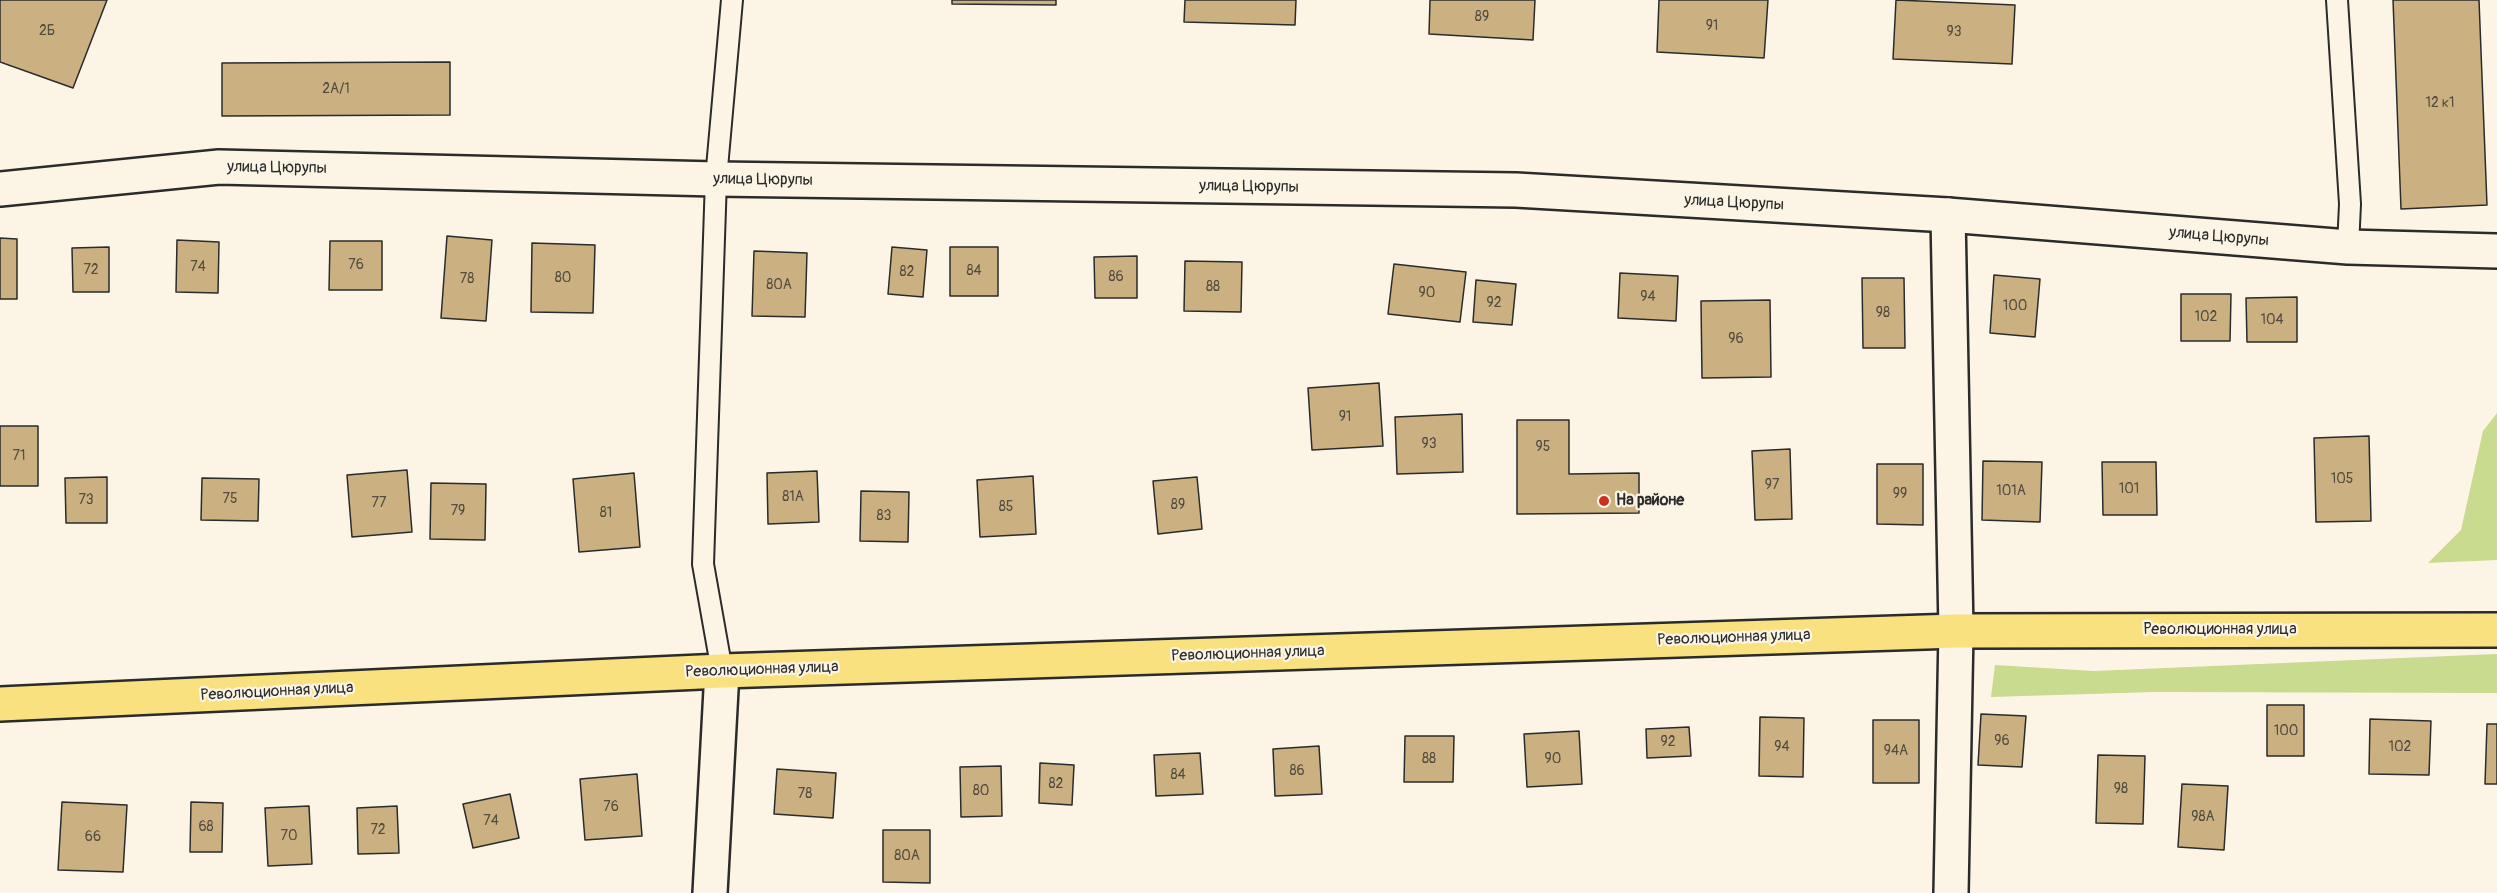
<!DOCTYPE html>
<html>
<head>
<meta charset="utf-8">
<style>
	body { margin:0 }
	canvas { display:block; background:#fcf5e5 }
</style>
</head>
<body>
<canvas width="2497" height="893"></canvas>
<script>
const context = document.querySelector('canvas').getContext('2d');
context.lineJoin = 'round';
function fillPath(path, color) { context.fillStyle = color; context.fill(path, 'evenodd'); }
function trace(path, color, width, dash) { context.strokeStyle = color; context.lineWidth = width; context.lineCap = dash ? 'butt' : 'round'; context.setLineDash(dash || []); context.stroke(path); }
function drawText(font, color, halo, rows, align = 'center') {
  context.font = font + ' Pangolin,sans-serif'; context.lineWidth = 4.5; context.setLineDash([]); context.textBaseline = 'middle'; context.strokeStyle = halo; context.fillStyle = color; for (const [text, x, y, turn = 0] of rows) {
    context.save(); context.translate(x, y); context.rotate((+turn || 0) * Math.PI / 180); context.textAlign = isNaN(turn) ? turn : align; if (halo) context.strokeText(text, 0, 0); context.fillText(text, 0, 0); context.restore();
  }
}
fillPath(new Path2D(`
	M 2497,413 L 2497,560 L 2428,563 L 2461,530 L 2483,431 Z
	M 2497,654 L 2497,693 L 2154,692 L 1991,697 L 1995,665 L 2094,671 Z`), '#c8db8f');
const building = new Path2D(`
	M 0,0 L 107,0 L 73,88 L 0,62 Z
	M 952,0 L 1056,0 L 1056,5 L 952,4 Z
	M 1185,0 L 1296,0 L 1295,25 L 1184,22 Z
	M 1430,0 L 1535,0 L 1533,40 L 1429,34 Z
	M 1659,0 L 1768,0 L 1764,58 L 1657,52 Z
	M 1896,0 L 2015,5 L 2012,64 L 1893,59 Z
	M 2393,0 L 2479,0 L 2487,205 L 2401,209 Z
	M 450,62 L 450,115 L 222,116 L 222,63 Z
	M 447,236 L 492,240 L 486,321 L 441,318 Z
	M 0,238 L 17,239 L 17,299 L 0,299 Z
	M 177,240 L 219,242 L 218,293 L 176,292 Z
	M 330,241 L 382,241 L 382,290 L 329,290 Z
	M 532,243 L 595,245 L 593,313 L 531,312 Z
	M 109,247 L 109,292 L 73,292 L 72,248 Z
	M 892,247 L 927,250 L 923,297 L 888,294 Z
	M 950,247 L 998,247 L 998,296 L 950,296 Z
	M 754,251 L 807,253 L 805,317 L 752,316 Z
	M 1137,256 L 1137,298 L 1095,298 L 1094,257 Z
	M 1185,261 L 1242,262 L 1241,312 L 1184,311 Z
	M 1394,264 L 1466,272 L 1460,322 L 1388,314 Z
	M 1620,273 L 1678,276 L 1676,321 L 1618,318 Z
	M 1994,275 L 2040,279 L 2035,337 L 1990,333 Z
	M 1862,278 L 1904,278 L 1905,348 L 1863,348 Z
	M 1476,280 L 1516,284 L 1512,325 L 1473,322 Z
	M 2181,294 L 2231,294 L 2230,341 L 2181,341 Z
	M 2297,297 L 2297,342 L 2247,342 L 2246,298 Z
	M 1770,300 L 1771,377 L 1702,378 L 1701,301 Z
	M 1379,383 L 1383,446 L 1312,450 L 1308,388 Z
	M 1462,414 L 1463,472 L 1397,474 L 1395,417 Z
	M 1517,420 L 1569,420 L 1569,474 L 1639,473 L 1639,513 L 1517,514 Z
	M 0,426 L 38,426 L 38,486 L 0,486 Z
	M 2369,436 L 2371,521 L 2316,522 L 2314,438 Z
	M 1790,449 L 1792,519 L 1755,520 L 1752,451 Z
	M 1983,461 L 2042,462 L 2040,522 L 1982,520 Z
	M 2102,462 L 2156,462 L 2157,515 L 2103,515 Z
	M 1877,464 L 1923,464 L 1923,525 L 1877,524 Z
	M 407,470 L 412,532 L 352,537 L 347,475 Z
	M 817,471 L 819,522 L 768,524 L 767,473 Z
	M 634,473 L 640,547 L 579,552 L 573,479 Z
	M 1033,476 L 1036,534 L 980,537 L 977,480 Z
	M 107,477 L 107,523 L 66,523 L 65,478 Z
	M 1197,477 L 1202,529 L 1158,534 L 1153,481 Z
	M 202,478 L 259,479 L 258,521 L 201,520 Z
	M 431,483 L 486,484 L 485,540 L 430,539 Z
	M 861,491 L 909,492 L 908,542 L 860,541 Z
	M 2267,705 L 2304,705 L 2304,756 L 2267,756 Z
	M 1981,714 L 2026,716 L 2022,767 L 1978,765 Z
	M 1760,717 L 1804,718 L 1803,777 L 1759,776 Z
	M 2370,719 L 2431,721 L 2429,775 L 2369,774 Z
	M 1873,720 L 1919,720 L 1919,783 L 1873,783 Z
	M 2487,724 L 2497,724 L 2497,784 L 2485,784 Z
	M 1689,727 L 1691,756 L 1647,758 L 1646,729 Z
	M 1579,731 L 1582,784 L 1527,787 L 1524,734 Z
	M 1405,736 L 1454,736 L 1453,782 L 1404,782 Z
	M 1319,746 L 1322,794 L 1275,796 L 1273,749 Z
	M 1200,753 L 1203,794 L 1156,796 L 1154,755 Z
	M 2098,755 L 2145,756 L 2143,824 L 2096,823 Z
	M 1040,763 L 1074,765 L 1072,805 L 1039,803 Z
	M 1001,766 L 1002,816 L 961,817 L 960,767 Z
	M 777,769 L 836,773 L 833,818 L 774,814 Z
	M 637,774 L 642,836 L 585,840 L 580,779 Z
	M 2182,784 L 2228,786 L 2224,850 L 2178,847 Z
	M 510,794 L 519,838 L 473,848 L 463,804 Z
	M 62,802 L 127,805 L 123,872 L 58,870 Z
	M 191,802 L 223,803 L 222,852 L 190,852 Z
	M 309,806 L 312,864 L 268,866 L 265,808 Z
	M 397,806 L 399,853 L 358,854 L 357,808 Z
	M 883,830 L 930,830 L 930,883 L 883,882 Z`);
fillPath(building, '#cbb181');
trace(building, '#2b2b2b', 1.5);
const lane = new Path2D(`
	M 2337,0 L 2350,204 L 2348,247
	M 722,671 L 703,564 L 716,179 L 732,0`);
const street = new Path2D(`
	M 1948,215 L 1956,631 L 1951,893
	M 710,893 L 722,671`);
const secondary = new Path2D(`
	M 0,189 L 219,167 L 716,179 L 1516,190 L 1948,215 L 2348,247 L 2497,251`);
const primary = new Path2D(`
	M 0,704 L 722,671 L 1956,631 L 2497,630`);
trace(lane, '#2b2b2b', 24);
trace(street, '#2b2b2b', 38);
trace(secondary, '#2b2b2b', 38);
trace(primary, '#2b2b2b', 38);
trace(lane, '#fcf5e5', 20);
trace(street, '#fcf5e5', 33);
trace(secondary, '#fcf5e5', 33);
trace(primary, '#fae180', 33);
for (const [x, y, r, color] of [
	[1604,501,6,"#c8321e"]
]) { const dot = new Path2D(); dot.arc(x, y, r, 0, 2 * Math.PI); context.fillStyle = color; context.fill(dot); trace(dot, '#fcf5e5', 2); }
drawText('14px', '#534c40', null, [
	["89",1482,17],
	["91",1712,26],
	["2Б",47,31],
	["93",1954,32],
	["2А/1",336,89],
	["12 к1",2440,103],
	["76",356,265],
	["74",198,267],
	["72",91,270],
	["84",974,271],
	["82",907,272],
	["86",1116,277],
	["80",563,278],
	["78",467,279],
	["80А",779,285],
	["88",1213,287],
	["90",1427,293],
	["94",1648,297],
	["92",1494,303],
	["100",2015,306],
	["98",1883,313],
	["102",2206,317],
	["104",2272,320],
	["96",1736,339],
	["91",1345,417],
	["93",1429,444],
	["95",1543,447],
	["71",19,456],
	["105",2342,479],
	["97",1772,485],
	["101",2129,489],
	["101А",2011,491],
	["99",1900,494],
	["81А",793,497],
	["75",230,499],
	["73",86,500],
	["77",379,503],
	["89",1178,505],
	["85",1006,507],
	["79",458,511],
	["81",606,513],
	["83",884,516],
	["100",2286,731],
	["96",2002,741],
	["92",1668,742],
	["94",1782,747],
	["102",2400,747],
	["94А",1896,751],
	["88",1429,759],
	["90",1553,759],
	["86",1297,771],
	["84",1178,775],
	["82",1056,784],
	["98",2121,789],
	["80",981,791],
	["78",805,794],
	["76",611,807],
	["98А",2203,817],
	["74",491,821],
	["68",206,827],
	["72",378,830],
	["70",289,836],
	["66",93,837],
	["80А",907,856]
]);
drawText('16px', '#2b2b2b', '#fcf5e5', [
	["улица Цюрупы",277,168,1],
	["улица Цюрупы",763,180,1],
	["улица Цюрупы",1249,187,1],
	["улица Цюрупы",1734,203,3],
	["улица Цюрупы",2219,237,5],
	["Революционная улица",2220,630],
	["Революционная улица",1734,638,-2],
	["Революционная улица",1248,654,-2],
	["Революционная улица",762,670,-2],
	["Революционная улица",277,692,-3]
]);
drawText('bold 16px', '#2b2b2b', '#fcf5e5', [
	["На районе",1616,501]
], 'left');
</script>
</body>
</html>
